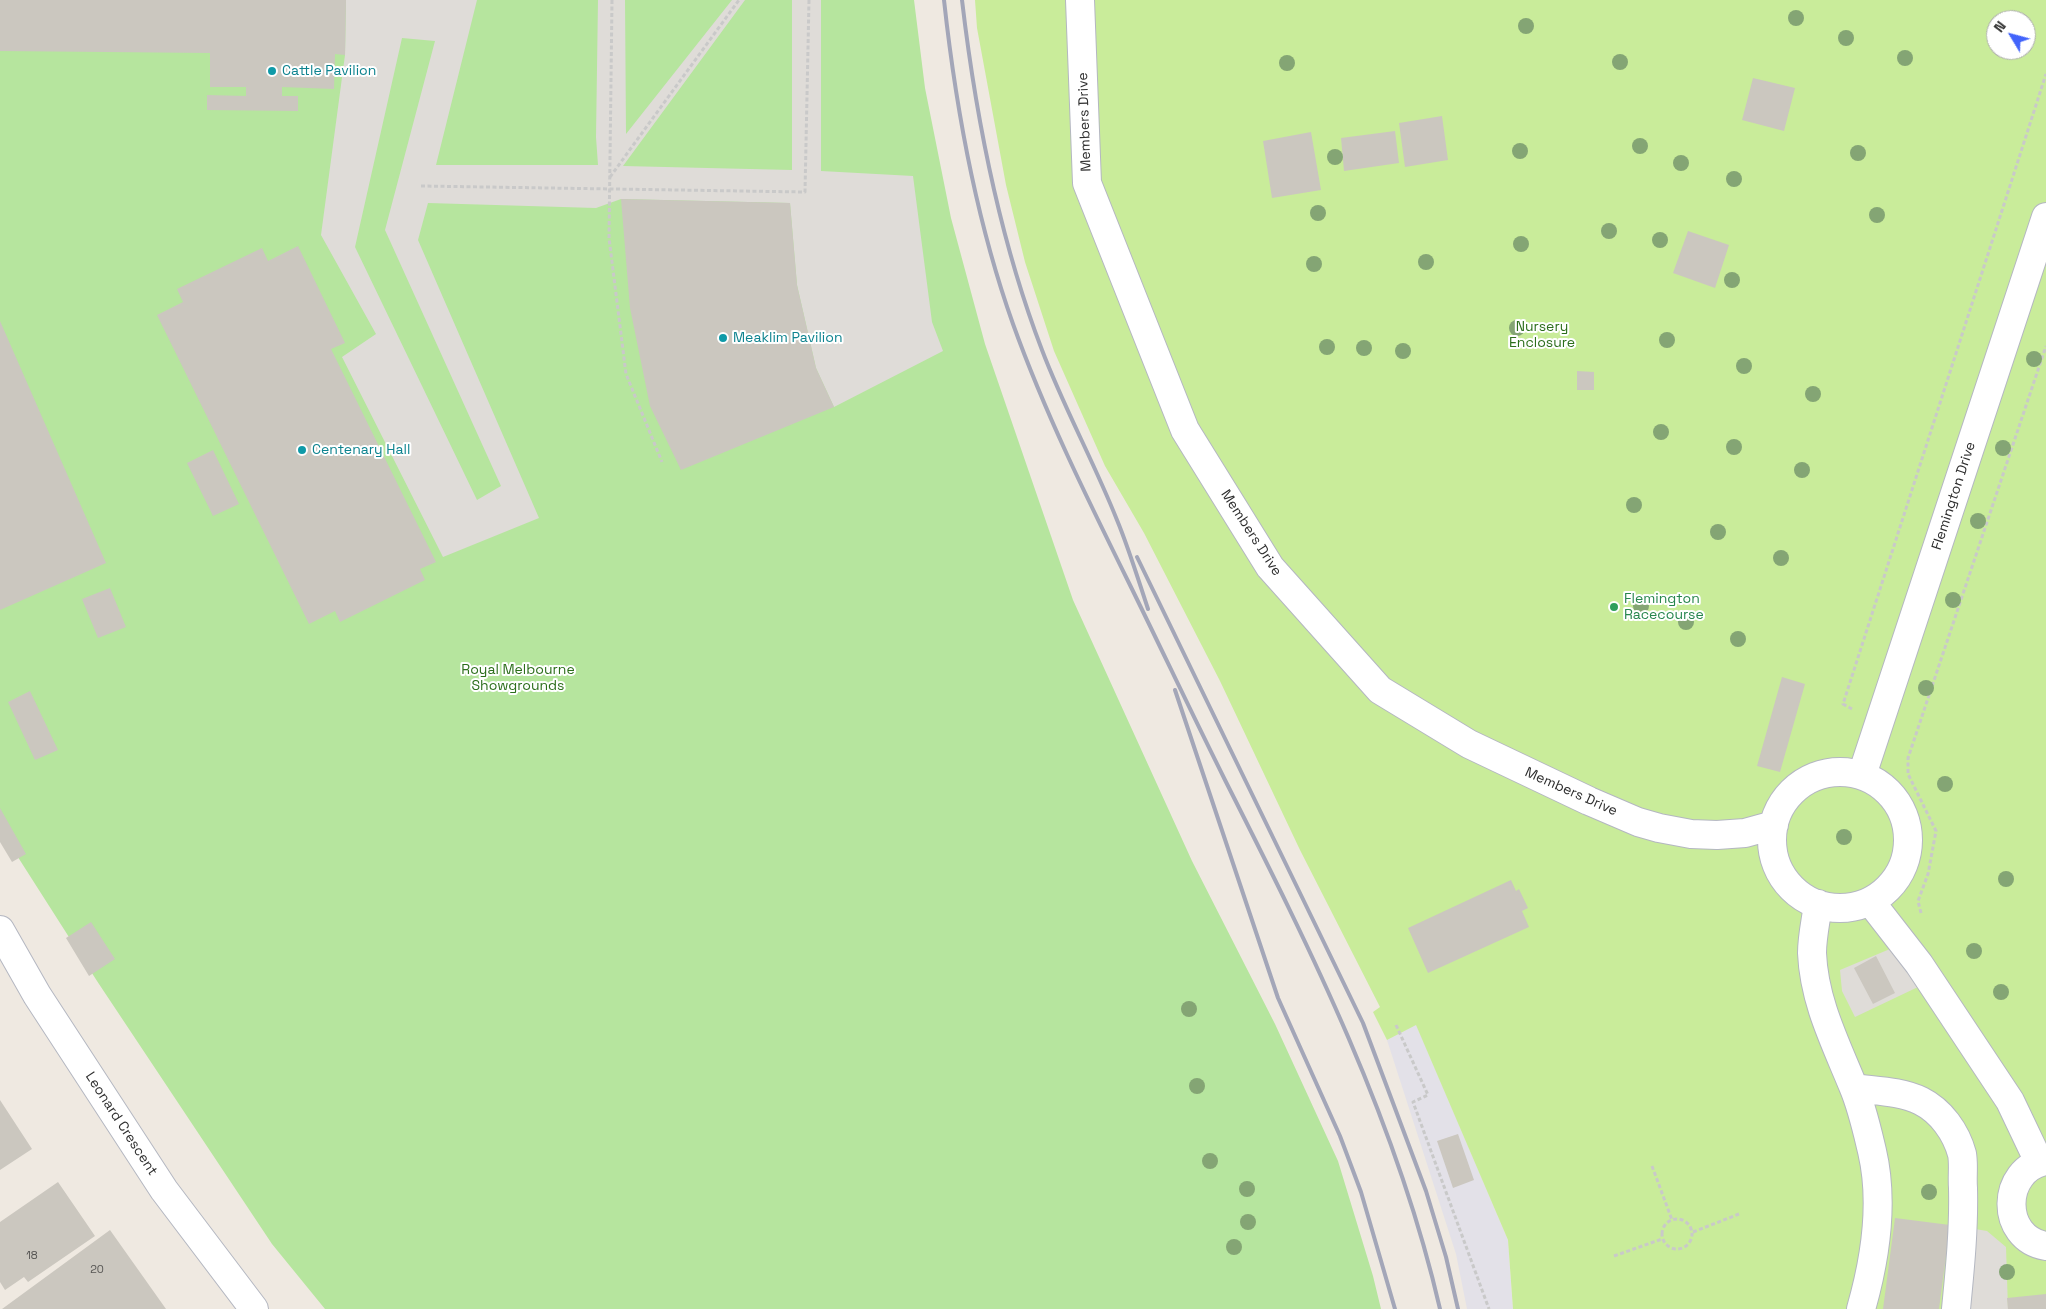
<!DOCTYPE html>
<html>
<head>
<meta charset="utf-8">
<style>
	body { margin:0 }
	#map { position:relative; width:2046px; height:1309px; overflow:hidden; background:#efe9e1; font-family:"Space Grotesk",sans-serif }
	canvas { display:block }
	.north { position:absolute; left:1986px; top:10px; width:50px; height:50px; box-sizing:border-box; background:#fff; border:1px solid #ababab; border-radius:50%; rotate:307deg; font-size:14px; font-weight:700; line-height:20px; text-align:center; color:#2e2e2e }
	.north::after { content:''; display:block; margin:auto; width:18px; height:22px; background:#4264fb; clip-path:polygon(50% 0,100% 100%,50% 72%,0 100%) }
</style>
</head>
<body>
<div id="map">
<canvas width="2046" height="1309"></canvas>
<div class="north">N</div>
</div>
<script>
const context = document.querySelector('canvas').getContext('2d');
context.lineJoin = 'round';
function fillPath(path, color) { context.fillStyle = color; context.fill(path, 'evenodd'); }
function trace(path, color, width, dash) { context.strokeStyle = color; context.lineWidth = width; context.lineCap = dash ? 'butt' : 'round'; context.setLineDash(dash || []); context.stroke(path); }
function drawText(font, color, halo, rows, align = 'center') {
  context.font = font + ' "Space Grotesk",sans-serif'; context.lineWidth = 4; context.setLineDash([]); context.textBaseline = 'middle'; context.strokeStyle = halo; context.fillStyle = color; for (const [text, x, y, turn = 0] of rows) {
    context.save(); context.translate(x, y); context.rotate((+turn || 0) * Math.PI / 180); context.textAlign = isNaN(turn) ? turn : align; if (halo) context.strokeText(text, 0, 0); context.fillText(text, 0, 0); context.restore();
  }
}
fillPath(new Path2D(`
	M 1416,1024 L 1508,1240 L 1513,1309 L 1467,1309 L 1456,1254 L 1387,1040 Z`), '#e3e1e8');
fillPath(new Path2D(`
	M 0,0 L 914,0 L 925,88 L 951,218 L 985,344 L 1073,600 L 1192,861 L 1275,1024 L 1338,1161 L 1373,1276 L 1381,1309 L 325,1309 L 272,1244 L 97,981 L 0,829 Z`), '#b6e59e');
fillPath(new Path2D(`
	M 975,0 L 2046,0 L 2046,1309 L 1513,1309 L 1508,1240 L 1416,1025 L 1387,1040 L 1373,1012 L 1380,1007 L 1300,850 L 1220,681 L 1144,533 L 1105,466 L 1054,351 L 1025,262 L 1006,185 L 977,28 ZM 1996,20 L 2026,20 L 2026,50 L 1996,50 Z`), '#c9ec9a');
fillPath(new Path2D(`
	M 346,0 L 477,0 L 436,165 L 598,165 L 596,137 L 598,0 L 625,0 L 626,134 L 732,0 L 745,0 L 623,166 L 792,170 L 792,0 L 821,0 L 821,171 L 913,176 L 932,322 L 943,351 L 834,407 L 816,368 L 797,285 L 790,203 L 621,199 L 596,208 L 428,203 L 418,240 L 539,518 L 443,557 L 342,357 L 376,334 L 321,235 L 345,55 ZM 402,38 L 435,41 L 385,230 L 501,486 L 477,500 L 355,247 Z
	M 1897,946 L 1918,987 L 1855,1017 L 1842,991 L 1840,970 Z
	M 1957,1226 L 1987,1231 L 2006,1247 L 2008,1309 L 1947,1309 Z`), '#dfdcd8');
fillPath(new Path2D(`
	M 0,0 L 346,0 L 345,55 L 335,54 L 334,89 L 282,87 L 282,96 L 298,96 L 298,111 L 207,110 L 207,95 L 246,96 L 246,87 L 210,87 L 210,53 L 0,51 Z
	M 1753,78 L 1795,88 L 1784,131 L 1742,120 Z
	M 1442,116 L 1448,160 L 1405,167 L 1399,123 Z
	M 1395,131 L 1399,163 L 1344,171 L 1341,138 Z
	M 1311,132 L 1321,190 L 1272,198 L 1263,141 Z
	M 621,199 L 790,203 L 797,285 L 816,368 L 834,407 L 681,470 L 650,406 L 630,308 Z
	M 1688,231 L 1729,245 L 1715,288 L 1673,273 Z
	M 298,246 L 345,343 L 331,349 L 436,562 L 420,569 L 425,580 L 340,622 L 335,611 L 309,624 L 157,315 L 183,302 L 177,289 L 262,248 L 268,261 Z
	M 0,321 L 106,563 L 0,610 Z
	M 1577,371 L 1594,372 L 1594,390 L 1577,390 Z
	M 213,450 L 239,504 L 213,516 L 187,463 Z
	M 110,588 L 126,627 L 98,638 L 82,599 Z
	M 1782,677 L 1805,684 L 1780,772 L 1757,766 Z
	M 30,691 L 58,750 L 35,760 L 8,702 Z
	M 0,808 L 26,854 L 12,862 L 0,842 Z
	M 1511,880 L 1516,891 L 1519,889 L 1528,908 L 1522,911 L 1529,927 L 1428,973 L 1408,928 Z
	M 91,922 L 115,959 L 89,976 L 66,938 Z
	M 1876,956 L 1895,993 L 1873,1004 L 1854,968 Z
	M 0,1100 L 32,1149 L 0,1170 Z
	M 1458,1134 L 1474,1180 L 1453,1188 L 1437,1141 Z
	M 58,1182 L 95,1236 L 28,1282 L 24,1277 L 5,1290 L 0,1282 L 0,1222 Z
	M 1895,1218 L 1950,1225 L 1939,1309 L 1883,1309 Z
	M 110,1230 L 166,1309 L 2,1309 Z
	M 2046,1294 L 2046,1309 L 2008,1309 L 2007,1298 Z`), '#cbc7bf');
const minor = new Path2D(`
	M 1080,0 L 1087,183 L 1185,430 L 1270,567 L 1380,690 L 1469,744 L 1589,801 L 1638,822 L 1659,828 L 1691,834 L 1717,835 L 1745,833 L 1774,825
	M1772 840a68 68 0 1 1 136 0a68 68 0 1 1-136 0Z
	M 1862,775 L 2046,217
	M 1870,901 L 1919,964 L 2010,1101 L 2039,1162
	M 1818,904 C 1816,920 1812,937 1812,953 C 1814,1001 1835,1042 1853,1086 C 1862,1107 1867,1130 1872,1151 C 1884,1202 1875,1260 1861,1309
	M 0,930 L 37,995 L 164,1190 L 254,1309
	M 1854,1088 C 1876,1091 1901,1091 1921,1101 C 1941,1111 1956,1132 1962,1154 C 1964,1164 1962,1177 1963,1188 C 1964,1229 1960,1268 1956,1309
	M 2046,1161 C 2001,1169 1999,1238 2046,1246`);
trace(minor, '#b4b7c1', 30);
trace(new Path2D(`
	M 612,0 L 609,238 L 626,374 L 662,462
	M 610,177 L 739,0
	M 421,186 L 805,192 L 809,0
	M 1852,709 L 1843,704 L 2046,74
	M 1921,913 L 1918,901 L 1928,874 L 1936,831 L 1908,774 L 1908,758 L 2046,346
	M 1396,1025 L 1428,1095 L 1413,1102 L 1489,1309
	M 1652,1166 L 1672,1220
	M1662 1234a15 15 0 1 1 30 0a15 15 0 1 1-30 0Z
	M 1693,1232 L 1739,1214
	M 1614,1256 L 1662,1239`), '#c9c9c9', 3, [4, 2.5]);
trace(minor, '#fff', 28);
trace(new Path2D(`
	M 944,0 C 956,110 976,220 1013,324 C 1045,413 1087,498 1129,583 C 1161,648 1192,714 1225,780 C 1311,950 1397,1122 1440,1309
	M 962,0 C 976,119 999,238 1042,350 C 1064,408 1094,462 1117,520 C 1129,549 1138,579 1148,609
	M 1137,557 L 1363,1023 L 1426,1191 L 1446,1257 L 1458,1309
	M 1175,690 L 1278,998 L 1340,1136 L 1361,1192 L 1395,1309`), '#a3a6b8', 4);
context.fillStyle = '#84a574';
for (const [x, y] of [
	[1796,18],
	[1526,26],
	[1846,38],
	[1905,58],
	[1620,62],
	[1287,63],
	[1640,146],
	[1520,151],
	[1858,153],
	[1335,157],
	[1681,163],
	[1734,179],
	[1318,213],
	[1877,215],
	[1609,231],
	[1660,240],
	[1521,244],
	[1426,262],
	[1314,264],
	[1732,280],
	[1517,328],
	[1667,340],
	[1327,347],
	[1364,348],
	[1403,351],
	[2034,359],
	[1744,366],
	[1813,394],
	[1661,432],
	[1734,447],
	[2003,448],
	[1802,470],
	[1634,505],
	[1978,521],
	[1718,532],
	[1781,558],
	[1953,600],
	[1641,606],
	[1686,622],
	[1738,639],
	[1926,688],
	[1945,784],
	[1844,837],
	[2006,879],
	[1974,951],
	[2001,992],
	[1189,1009],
	[1197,1086],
	[1210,1161],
	[1247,1189],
	[1929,1192],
	[1248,1222],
	[1234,1247],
	[2007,1272]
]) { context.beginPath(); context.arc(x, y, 8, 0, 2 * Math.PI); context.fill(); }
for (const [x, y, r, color] of [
	[272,71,5,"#0f9aa8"],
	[723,338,5,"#0f9aa8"],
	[302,450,5,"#0f9aa8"],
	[1614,607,5,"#2e9e5b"]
]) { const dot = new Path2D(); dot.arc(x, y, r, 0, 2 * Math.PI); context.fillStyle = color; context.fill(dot); trace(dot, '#fff', 2); }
drawText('11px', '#555452', null, [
	["18",32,1256],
	["20",97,1270]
]);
drawText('14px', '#0d838f', '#fff', [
	["Cattle Pavilion",282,71],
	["Meaklim Pavilion",733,338],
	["Centenary Hall",312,450]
], 'left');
drawText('14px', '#2e2e2e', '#fff', [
	["Members Drive",1085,122,-92],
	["Flemington Drive",1954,496,-72],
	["Members Drive",1251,533,57],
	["Members Drive",1571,792,24],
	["Leonard Crescent",121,1124,57]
]);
drawText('14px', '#2c6e1b', '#fff', [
	["Nursery",1542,327],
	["Enclosure",1542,343],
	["Royal Melbourne",518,670],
	["Showgrounds",518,686]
]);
drawText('14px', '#27864d', '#fff', [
	["Flemington",1624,599],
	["Racecourse",1624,615]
], 'left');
</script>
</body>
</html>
